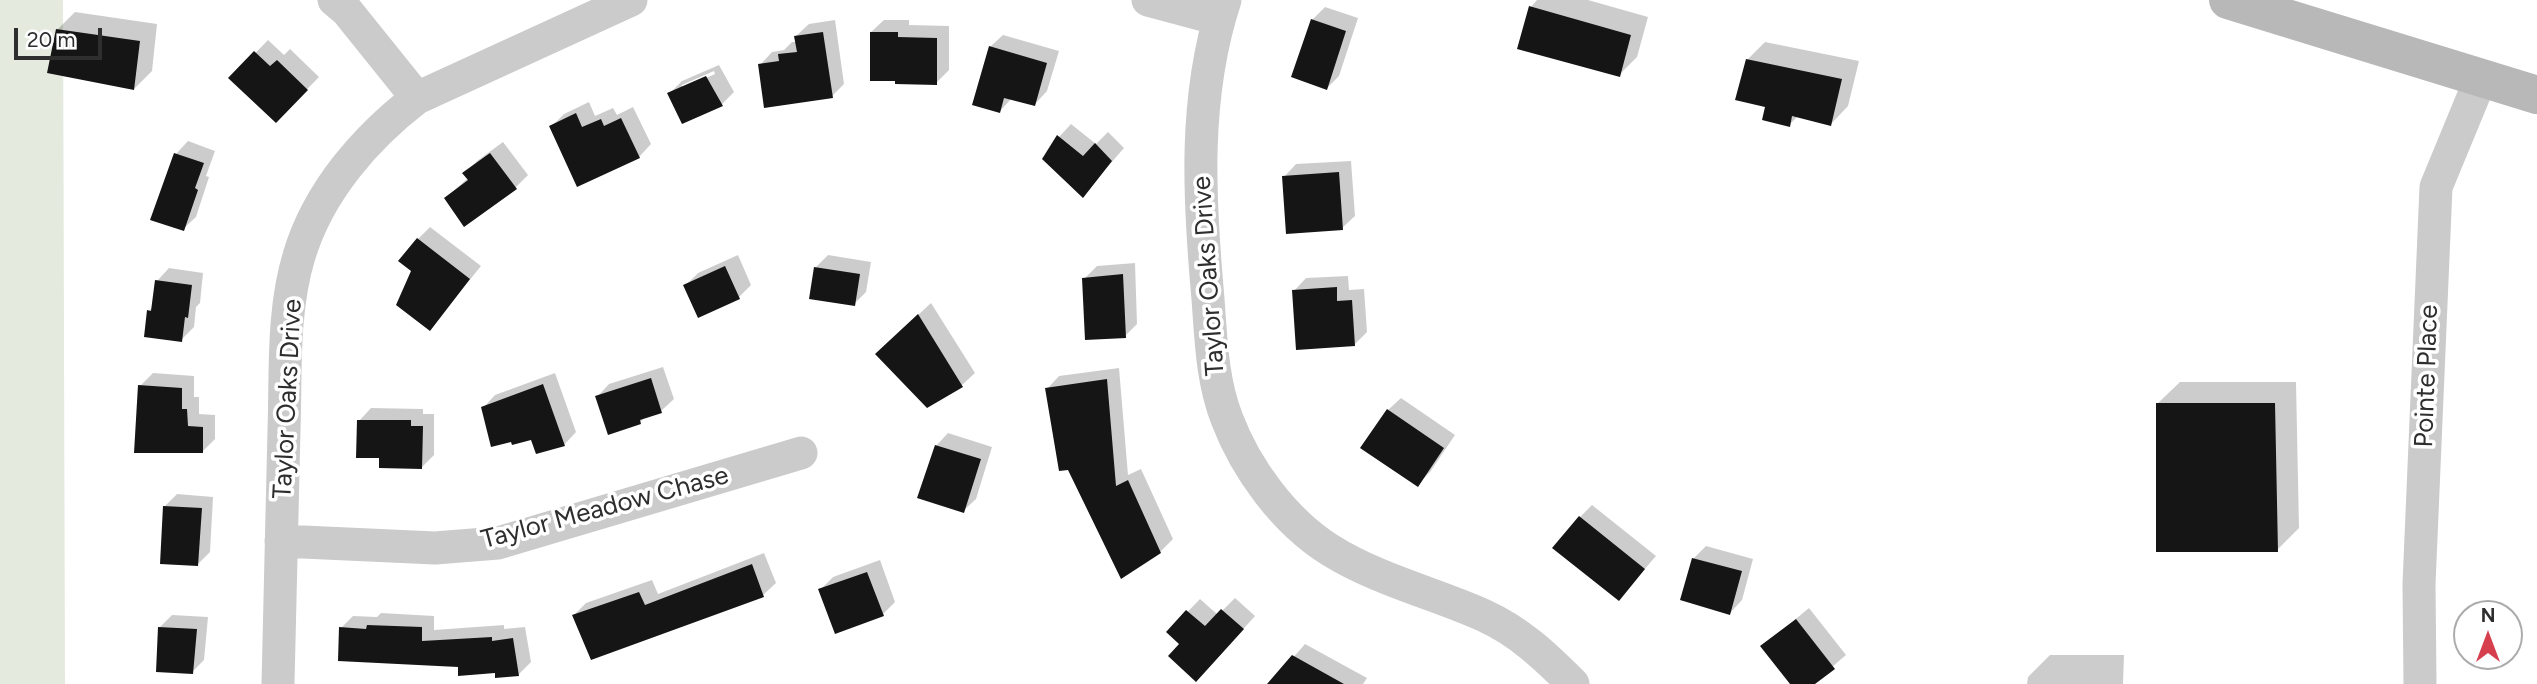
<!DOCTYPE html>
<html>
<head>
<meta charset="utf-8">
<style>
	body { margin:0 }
	#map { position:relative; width:2537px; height:684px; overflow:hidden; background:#fff; font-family:Figtree,sans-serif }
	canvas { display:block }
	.north { position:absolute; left:2453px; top:600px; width:70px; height:70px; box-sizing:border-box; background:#fff; border:2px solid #ababab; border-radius:50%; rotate:0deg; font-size:19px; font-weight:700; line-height:28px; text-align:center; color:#2e2e2e }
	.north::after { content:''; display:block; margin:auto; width:24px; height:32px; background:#d63f4e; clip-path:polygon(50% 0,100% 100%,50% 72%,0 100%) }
	.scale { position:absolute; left:14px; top:28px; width:88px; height:32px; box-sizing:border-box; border:4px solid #2e2e2e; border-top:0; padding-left:9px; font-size:21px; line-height:24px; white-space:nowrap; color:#2e2e2e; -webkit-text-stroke:5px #fff; paint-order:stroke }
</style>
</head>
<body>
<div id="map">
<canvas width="2537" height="684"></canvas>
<div class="north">N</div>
<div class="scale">20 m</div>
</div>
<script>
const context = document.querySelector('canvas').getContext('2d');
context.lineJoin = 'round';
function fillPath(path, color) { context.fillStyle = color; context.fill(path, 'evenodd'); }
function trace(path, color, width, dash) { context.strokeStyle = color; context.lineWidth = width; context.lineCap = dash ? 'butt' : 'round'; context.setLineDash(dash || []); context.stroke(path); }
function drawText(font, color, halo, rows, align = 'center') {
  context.font = font + ' Figtree,sans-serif'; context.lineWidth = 7; context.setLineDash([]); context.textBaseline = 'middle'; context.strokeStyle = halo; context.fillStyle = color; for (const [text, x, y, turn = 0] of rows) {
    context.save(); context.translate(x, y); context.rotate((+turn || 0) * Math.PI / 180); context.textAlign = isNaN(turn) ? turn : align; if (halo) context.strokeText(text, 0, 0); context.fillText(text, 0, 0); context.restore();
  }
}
fillPath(new Path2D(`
	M 0,0 L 63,0 L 65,684 L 0,684 Z`), '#e4eadd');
fillPath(new Path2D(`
	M 1537,0 L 1588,0 L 1648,17 L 1637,57 L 1619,75 L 1531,7 Z
	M 1325,7 L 1358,18 L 1339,76 L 1327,88 L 1312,20 Z
	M 75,12 L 157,24 L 152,71 L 134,89 L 57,30 Z
	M 835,20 L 844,84 L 832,96 L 760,65 L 772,52 L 784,50 L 792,42 L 797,42 L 796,36 L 809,24 Z
	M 884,20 L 909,20 L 909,25 L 949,26 L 949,70 L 936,83 L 871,32 Z
	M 1003,35 L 1059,51 L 1047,91 L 1035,104 L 1012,98 L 1000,111 L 990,47 Z
	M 268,40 L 284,55 L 290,49 L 319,77 L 276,121 L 231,78 Z
	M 1765,42 L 1859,61 L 1848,106 L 1831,124 L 1798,116 L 1789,125 L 1768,106 L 1747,60 Z
	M 719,65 L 734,92 L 722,104 L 682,122 L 669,94 L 682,81 ZM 714,71 L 715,74 L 682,89 L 682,85 Z
	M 589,102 L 595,116 L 613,108 L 617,115 L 633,107 L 651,144 L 639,157 L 551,127 L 564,114 Z
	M 1071,124 L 1096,144 L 1108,132 L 1124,148 L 1083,195 L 1059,137 Z
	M 188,141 L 215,151 L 206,176 L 209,177 L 196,217 L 183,229 L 153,219 L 176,154 Z
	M 503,142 L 528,175 L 516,187 L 446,198 L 468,178 L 465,173 L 477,161 Z
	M 1351,161 L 1355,216 L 1342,228 L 1284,177 L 1296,164 Z
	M 430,227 L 481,266 L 430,329 L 413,270 L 418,239 Z
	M 738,255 L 751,285 L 739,297 L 685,286 L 698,273 Z
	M 828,255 L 871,262 L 866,292 L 854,304 L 816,267 Z
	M 1135,263 L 1137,324 L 1125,336 L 1084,279 L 1097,266 Z
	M 169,268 L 203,273 L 200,303 L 196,307 L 194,327 L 181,340 L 149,311 L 153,306 L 157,281 Z
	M 1348,276 L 1349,290 L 1364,289 L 1367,332 L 1354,345 L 1294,291 L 1306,278 Z
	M 931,303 L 975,373 L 962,385 L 927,405 L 889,342 Z
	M 663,367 L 674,399 L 661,411 L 646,416 L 640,422 L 597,397 L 609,384 Z
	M 1119,368 L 1128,475 L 1141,469 L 1173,539 L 1160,552 L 1047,389 L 1059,376 Z
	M 153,373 L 194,376 L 194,397 L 199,397 L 199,414 L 215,415 L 215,439 L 203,451 L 140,386 Z
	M 555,373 L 576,432 L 564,445 L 532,438 L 483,408 L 495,395 Z
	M 2180,382 L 2296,382 L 2299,528 L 2277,550 L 2157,404 Z
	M 1401,398 L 1455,435 L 1430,472 L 1417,485 L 1388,410 Z
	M 371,408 L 423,409 L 423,414 L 434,414 L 434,455 L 422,467 L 381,456 L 359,421 Z
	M 948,433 L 992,447 L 976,499 L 963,511 L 936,446 Z
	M 177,494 L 213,497 L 210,552 L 198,564 L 165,506 Z
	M 1592,505 L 1656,556 L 1619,599 L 1580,517 Z
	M 1706,546 L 1753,559 L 1742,600 L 1730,613 L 1693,559 Z
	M 764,553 L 776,583 L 763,595 L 574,615 L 586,603 L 652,580 L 658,594 Z
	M 880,560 L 895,602 L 883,614 L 820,590 L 833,577 Z
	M 1235,598 L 1255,616 L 1209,667 L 1168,632 L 1200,599 L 1218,615 Z
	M 1809,608 L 1846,655 L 1812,684 L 1792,684 L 1763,646 Z
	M 381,613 L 434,616 L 434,630 L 504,625 L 504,629 L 525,627 L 531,662 L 518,675 L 459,665 L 341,628 L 353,616 L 377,617 Z
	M 172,615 L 208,617 L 204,660 L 192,672 L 159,628 Z
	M 1305,644 L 1367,678 L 1363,684 L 1270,684 Z
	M 2050,655 L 2124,655 L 2123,684 L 2027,684 L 2028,677 Z`), '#0003');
fillPath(new Path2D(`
	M 1529,6 L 1631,35 L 1620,77 L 1517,49 Z
	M 1311,19 L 1346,31 L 1327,90 L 1291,77 Z
	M 56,29 L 140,41 L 134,90 L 47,73 Z
	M 823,32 L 833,98 L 764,108 L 758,64 L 779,61 L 778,54 L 797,52 L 794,36 Z
	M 870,32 L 898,32 L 898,37 L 937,38 L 937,85 L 895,84 L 895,81 L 870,81 Z
	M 989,46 L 1047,63 L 1035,106 L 1004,98 L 1000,113 L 972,105 Z
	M 254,51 L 270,66 L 277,60 L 308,90 L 276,123 L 228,78 Z
	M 1746,59 L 1842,79 L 1831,126 L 1792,116 L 1790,127 L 1762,120 L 1765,107 L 1735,100 Z
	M 706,76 L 723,106 L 682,124 L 667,93 Z
	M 576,113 L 582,127 L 601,119 L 604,126 L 621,118 L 640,158 L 577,187 L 549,126 Z
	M 1057,135 L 1083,156 L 1095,143 L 1112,161 L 1083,198 L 1042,159 Z
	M 174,153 L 204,163 L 195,188 L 198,190 L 184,231 L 150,220 Z
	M 490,153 L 517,189 L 464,227 L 444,198 L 468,180 L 462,173 Z
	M 1339,172 L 1343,230 L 1286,234 L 1282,176 Z
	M 417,238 L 470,279 L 430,331 L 396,305 L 411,271 L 398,261 Z
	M 725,266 L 740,299 L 698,318 L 683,285 Z
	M 814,267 L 860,274 L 855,306 L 809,299 Z
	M 1123,274 L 1126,338 L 1085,340 L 1082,278 Z
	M 155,280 L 192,285 L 188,318 L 185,317 L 182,342 L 144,337 L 147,310 L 151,311 Z
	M 1337,287 L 1337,301 L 1352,300 L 1355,346 L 1296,350 L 1292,290 Z
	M 918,314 L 963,387 L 927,408 L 875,354 Z
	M 651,378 L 662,413 L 640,420 L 641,424 L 608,435 L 595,396 Z
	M 1107,379 L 1116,486 L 1128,480 L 1161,553 L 1121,579 L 1068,470 L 1059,471 L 1045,388 Z
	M 543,384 L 565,446 L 536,454 L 531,440 L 512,445 L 511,442 L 491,447 L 481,407 Z
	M 138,385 L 182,388 L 182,409 L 187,409 L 188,426 L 203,427 L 203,453 L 134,453 Z
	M 2156,403 L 2275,403 L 2278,552 L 2156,552 Z
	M 1387,409 L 1444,448 L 1418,487 L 1360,448 Z
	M 357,420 L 411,420 L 411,426 L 423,426 L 422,469 L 379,468 L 379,458 L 356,458 Z
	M 935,445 L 981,459 L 964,513 L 917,498 Z
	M 163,506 L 202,508 L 198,566 L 160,564 Z
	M 1579,516 L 1645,569 L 1619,601 L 1552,548 Z
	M 1692,558 L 1742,571 L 1730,615 L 1680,600 Z
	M 752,564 L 764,597 L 591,660 L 572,615 L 639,592 L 645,605 Z
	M 867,572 L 884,616 L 835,634 L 818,589 Z
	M 1221,609 L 1244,629 L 1196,682 L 1168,656 L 1179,644 L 1166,632 L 1186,610 L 1205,626 Z
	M 1796,619 L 1835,669 L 1815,684 L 1790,684 L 1760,646 Z
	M 367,625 L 422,627 L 422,641 L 492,637 L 492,641 L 513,638 L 519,676 L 495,678 L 495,673 L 458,676 L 458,667 L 338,661 L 339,627 L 366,629 Z
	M 158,627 L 197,629 L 193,674 L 156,672 Z
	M 1292,655 L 1344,684 L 1267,684 Z`), '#151515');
trace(new Path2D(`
	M 334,0 L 347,11 L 417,98
	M 1148,0 L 1219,19
	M 1225,0 C 1193,97 1199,199 1208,299 C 1211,339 1212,381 1227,419 C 1246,469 1284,521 1330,550 C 1378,580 1434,593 1485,616 C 1520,632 1546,657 1573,684
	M 281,541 L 435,548 L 498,543 L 801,453
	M 278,684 C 280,599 282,515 284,430 C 286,373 282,312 299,256 C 318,192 365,138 417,98 L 631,0
	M 2420,684 L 2419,584 L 2436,187 L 2481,78`), '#cbcbcb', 33);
trace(new Path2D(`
	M 2228,0 L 2537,95`), '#b8b8b8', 38);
drawText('26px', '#2e2e2e', '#fff', [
	["Taylor Oaks Drive",1209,276,-94],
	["Pointe Place",2427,376,-88],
	["Taylor Oaks Drive",288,399,-87],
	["Taylor Meadow Chase",605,508,-15]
]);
</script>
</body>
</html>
